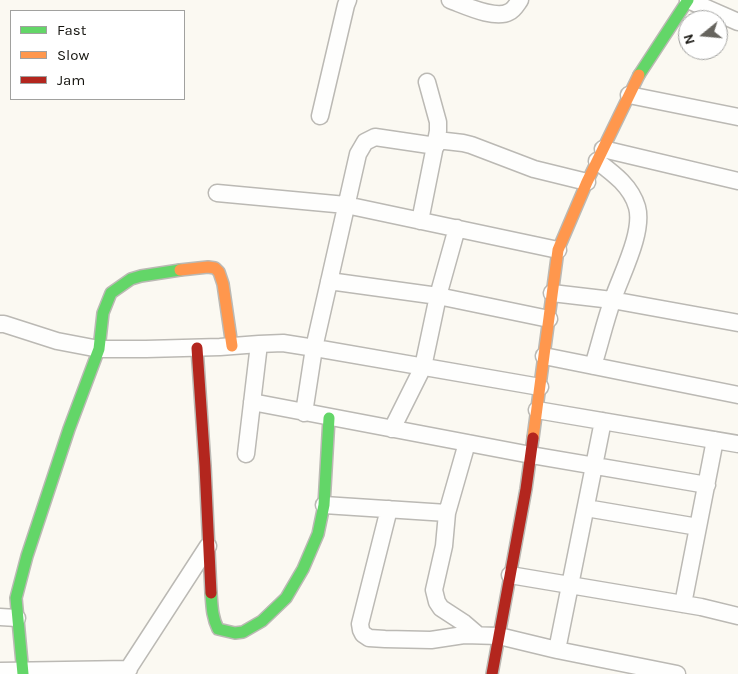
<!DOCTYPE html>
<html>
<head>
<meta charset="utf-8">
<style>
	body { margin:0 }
	#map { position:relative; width:738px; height:674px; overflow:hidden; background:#fbf9f2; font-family:Karla,sans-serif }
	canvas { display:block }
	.legend { position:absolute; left:10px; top:10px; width:175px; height:90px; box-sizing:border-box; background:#fff; border:1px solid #a1a19f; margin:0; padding:6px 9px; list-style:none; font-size:15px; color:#15140f }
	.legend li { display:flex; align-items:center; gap:10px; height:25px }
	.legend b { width:25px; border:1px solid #a1a19f }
	.north { position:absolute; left:678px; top:10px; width:50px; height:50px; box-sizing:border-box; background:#fff; border:1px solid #a1a19f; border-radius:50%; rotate:253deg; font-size:14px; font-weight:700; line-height:20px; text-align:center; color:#15140f }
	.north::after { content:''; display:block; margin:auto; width:18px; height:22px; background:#66645e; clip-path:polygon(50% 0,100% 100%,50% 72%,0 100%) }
</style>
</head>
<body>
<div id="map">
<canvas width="738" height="674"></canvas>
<ul class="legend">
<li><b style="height:6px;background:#63d668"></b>Fast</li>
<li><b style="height:6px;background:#ff974d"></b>Slow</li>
<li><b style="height:6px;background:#b3261e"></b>Jam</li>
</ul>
<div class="north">N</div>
</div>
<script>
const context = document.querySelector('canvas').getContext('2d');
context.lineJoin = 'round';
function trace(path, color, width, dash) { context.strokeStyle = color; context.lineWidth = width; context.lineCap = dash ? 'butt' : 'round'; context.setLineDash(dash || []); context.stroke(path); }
const street = new Path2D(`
	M 450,0 C 464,5 495,20 509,12 C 514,10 517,4 520,0
	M 688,0 L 738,22
	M 629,95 L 738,117
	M 320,116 L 346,5 L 348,0
	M 437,140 L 463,143 L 471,145 L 534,169 L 587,182
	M 603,149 L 738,181
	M 217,193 L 346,205 L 558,250
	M 420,221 L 438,131 L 438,122 L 427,82
	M 329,281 L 438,296 L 549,319
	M 552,293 L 612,300 L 738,323
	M 0,324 L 4,324 L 57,341 L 99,349 L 146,349 L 220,347 L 259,344 L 283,343 L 321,349 L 540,387
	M 544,356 L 738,395
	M 593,366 C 600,344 605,321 613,299 C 621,275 644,232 637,207 C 631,186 613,173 597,161
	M 252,402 L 531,455 L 707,485
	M 537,410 L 738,444
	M 304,413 L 314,348 L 358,154 L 365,142 L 375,137 L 436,146
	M 392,429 L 423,367 L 438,296 L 457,228
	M 467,443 L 447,513 L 444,546 L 434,590 L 437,602 L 441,608 L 464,623 L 478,635
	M 246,454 L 259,344
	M 324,505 L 447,513
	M 586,508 L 698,527
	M 389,509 L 360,624 L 361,630 L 363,634 L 369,638 L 385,639 L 431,640 L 464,635 L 499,636 L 557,650 L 677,674
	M 510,575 L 701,607 L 738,616
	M 683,604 L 715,440
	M 0,617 L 17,618
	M 557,650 L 603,421
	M 0,671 L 129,669
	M 125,674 L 208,546`);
const fast = new Path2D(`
	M 639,75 L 688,0
	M 211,593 C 212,606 212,617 218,629 L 235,633 L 243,632 L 262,621 L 286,598 L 303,569 L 318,534 L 324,505 L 329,418
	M 23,674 L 16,598 L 27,556 L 69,429 L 99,349 L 103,313 L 111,293 L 131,279 L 141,276 L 180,270`);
const slow = new Path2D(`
	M 180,270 L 208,267 L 215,268 L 219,272 L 223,284 L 232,346
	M 533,438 L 558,250 L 587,182 L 639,75`);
const jam = new Path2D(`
	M 197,348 L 205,466 L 211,593
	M 492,674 L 526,489 L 533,438`);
trace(street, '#bbb9b4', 19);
trace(fast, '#bbb9b4', 14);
trace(slow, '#bbb9b4', 14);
trace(jam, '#bbb9b4', 14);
trace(street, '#fefefd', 16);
trace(fast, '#63d668', 11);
trace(slow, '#ff974d', 11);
trace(jam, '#b3261e', 11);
</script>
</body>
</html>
